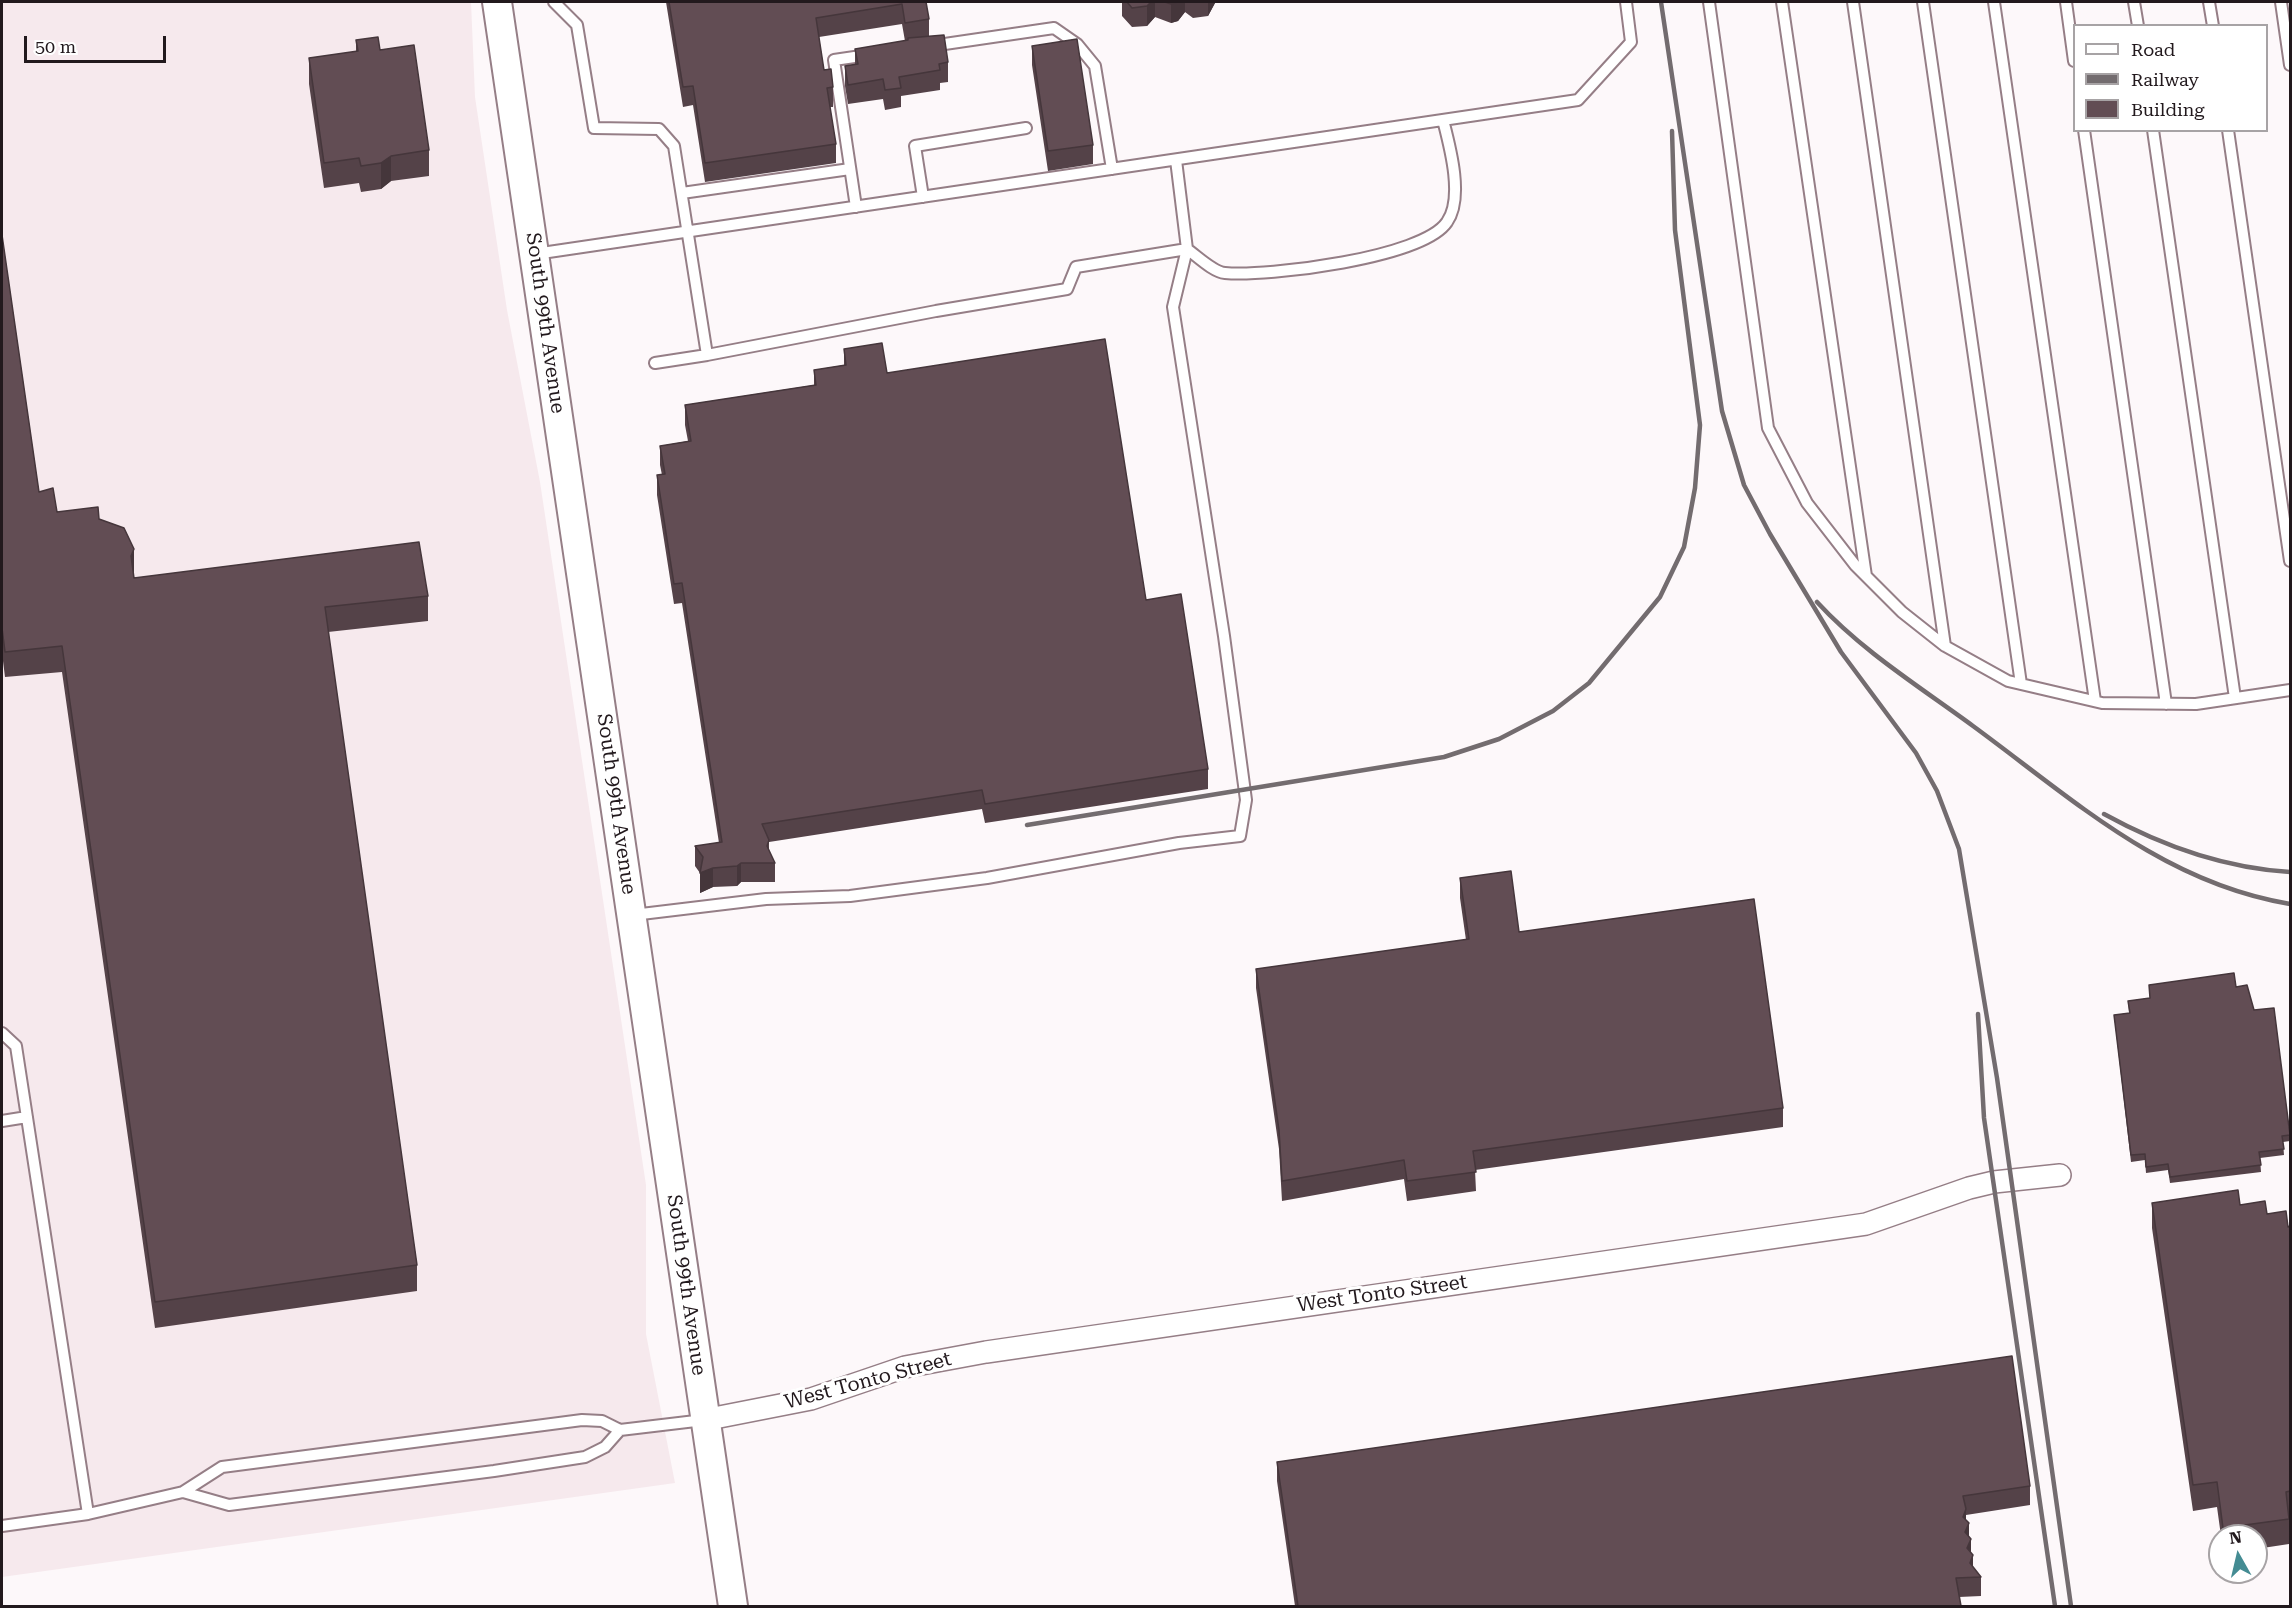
<!DOCTYPE html>
<html>
<head>
<meta charset="utf-8">
<style>
	body { margin:0 }
	#map { position:relative; width:2292px; height:1608px; overflow:hidden; background:#fdf8fa; font-family:"Roboto Serif",serif }
	canvas { display:block }
	.frame { position:absolute; inset:0; border:3px solid #22191d; pointer-events:none }
	.legend { position:absolute; left:2073px; top:24px; width:195px; height:108px; box-sizing:border-box; background:#fff; border:2px solid #a7a3a5; margin:0; padding:8px 10px; list-style:none; font-size:18px; color:#22191d }
	.legend li { display:flex; align-items:center; gap:12px; height:30px }
	.legend b { width:30px; border:2px solid #a7a3a5 }
	.north { position:absolute; left:2208px; top:1524px; width:60px; height:60px; box-sizing:border-box; background:#fff; border:2px solid #a7a3a5; border-radius:50%; rotate:352deg; font-size:16px; font-weight:700; line-height:24px; text-align:center; color:#22191d }
	.north::after { content:''; display:block; margin:auto; width:21px; height:27px; background:#448c93; clip-path:polygon(50% 0,100% 100%,50% 72%,0 100%) }
	.scale { position:absolute; left:24px; top:36px; width:142px; height:27px; box-sizing:border-box; border:3px solid #22191d; border-top:0; padding-left:8px; font-size:18px; line-height:21px; white-space:nowrap; color:#22191d; -webkit-text-stroke:4px #fff; paint-order:stroke }
</style>
</head>
<body>
<div id="map">
<canvas width="2292" height="1608"></canvas>
<div class="frame"></div>
<ul class="legend">
<li><b style="height:8px;background:#fff"></b>Road</li>
<li><b style="height:8px;background:#736c6f"></b>Railway</li>
<li><b style="height:16px;background:#624d54"></b>Building</li>
</ul>
<div class="north">N</div>
<div class="scale">50 m</div>
</div>
<script>
const context = document.querySelector('canvas').getContext('2d');
context.lineJoin = 'round';
function fillPath(path, color) { context.fillStyle = color; context.fill(path, 'evenodd'); }
function trace(path, color, width, dash) { context.strokeStyle = color; context.lineWidth = width; context.lineCap = dash ? 'butt' : 'round'; context.setLineDash(dash || []); context.stroke(path); }
function drawText(font, color, halo, rows, align = 'center') {
  context.font = font + ' "Roboto Serif",serif'; context.lineWidth = 6; context.setLineDash([]); context.textBaseline = 'middle'; context.strokeStyle = halo; context.fillStyle = color; for (const [text, x, y, turn = 0] of rows) {
    context.save(); context.translate(x, y); context.rotate((+turn || 0) * Math.PI / 180); context.textAlign = isNaN(turn) ? turn : align; if (halo) context.strokeText(text, 0, 0); context.fillText(text, 0, 0); context.restore();
  }
}
fillPath(new Path2D(`
	M 2,2 L 471,2 L 475,97 L 507,310 L 540,482 L 646,1185 L 646,1334 L 675,1483 L 2,1577 Z`), '#f6e9ed');
const service = new Path2D(`
	M 554,2 L 577,25 L 594,128 L 659,129 L 674,146 L 707,355 L 936,311 L 1067,289 L 1076,267 L 1187,249 L 1176,160
	M 1709,2 L 1768,428 L 1807,503 L 1855,565 L 1902,612 L 1945,646 L 2008,681 L 2102,703 L 2196,704 L 2290,690
	M 1782,2 L 1866,576
	M 1853,2 L 1945,646
	M 1923,2 L 2021,684
	M 1994,2 L 2095,701
	M 2066,2 L 2074,61
	M 2134,2 L 2138,26
	M 2209,2 L 2213,26
	M 2281,2 L 2290,65
	M 931,46 L 1054,28 L 1077,44 L 1095,66 L 1112,169
	M 2084,130 L 2166,704
	M 2153,130 L 2235,698
	M 2228,130 L 2290,561
	M 682,193 L 850,169
	M 923,197 L 915,146 L 1026,128
	M 856,207 L 834,60 L 868,55
	M 535,254 L 1578,100 L 1631,42 L 1626,2
	M 655,363 L 707,355
	M 633,915 L 766,899 L 850,896 L 987,878 L 1179,843 L 1240,836 L 1246,800 L 1224,636 L 1173,307 L 1187,249 C 1197,256 1213,272 1225,273 C 1267,277 1423,258 1447,222 C 1464,198 1450,147 1443,120
	M 2,1033 L 16,1046 L 88,1514
	M 2,1121 L 27,1117
	M 183,1492 L 229,1505 L 494,1471 L 585,1457 L 605,1447 L 620,1430
	M 2,1526 L 88,1514 L 183,1492 L 222,1467 L 582,1420 L 602,1421 L 620,1430 L 704,1420`);
const minor = new Path2D(`
	M 704,1420 L 811,1399 L 905,1367 L 986,1352 L 1866,1224 L 1969,1188 L 1994,1182 L 2060,1175`);
const secondary = new Path2D(`
	M 497,2 L 733,1606`);
trace(service, '#957e86', 14);
trace(minor, '#957e86', 24);
trace(secondary, '#957e86', 32);
trace(service, '#fff', 10);
trace(minor, '#fff', 21);
trace(secondary, '#fff', 28);
trace(new Path2D(`
	M 1661,2 L 1722,411 L 1744,485 L 1770,534 L 1841,652 L 1916,753 L 1937,791 L 1959,849 L 1997,1078 L 2071,1606
	M 1817,602 C 1862,651 1920,687 1973,726 C 2074,800 2163,883 2290,904
	M 2104,814 C 2162,846 2224,868 2290,872
	M 1027,825 L 1444,757 L 1499,739 L 1553,711 L 1589,683 L 1660,597 L 1684,547 L 1695,488 L 1700,425 L 1675,230 L 1672,131
	M 1978,1014 L 1984,1118 L 2055,1606`), '#736c6f', 4.5);
fillPath(new Path2D(`
	M 666,2 L 926,2 L 929,19 L 929,36 L 948,62 L 948,82 L 940,83 L 940,90 L 901,96 L 901,107 L 885,110 L 883,99 L 848,104 L 845,86 L 845,66 L 855,64 L 855,49 L 905,41 L 902,24 L 819,37 L 824,70 L 833,87 L 833,107 L 830,107 L 836,144 L 836,163 L 705,182 L 693,105 L 683,107 Z
	M 1122,2 L 1215,2 L 1215,3 L 1208,16 L 1193,18 L 1185,12 L 1178,21 L 1171,23 L 1155,17 L 1147,26 L 1132,27 L 1122,16 Z
	M 356,40 L 380,50 L 429,150 L 429,176 L 391,181 L 381,189 L 361,192 L 359,183 L 324,188 L 309,84 L 309,58 L 356,52 Z
	M 1032,46 L 1093,145 L 1093,164 L 1048,171 L 1032,65 Z
	M 2,235 L 39,492 L 57,512 L 99,519 L 134,575 L 134,578 L 428,596 L 428,621 L 328,632 L 417,1265 L 417,1291 L 155,1328 L 62,672 L 5,677 L 2,653 Z
	M 844,349 L 887,373 L 1146,600 L 1208,769 L 1208,789 L 985,823 L 982,809 L 769,842 L 769,851 L 775,863 L 775,882 L 741,882 L 737,886 L 713,887 L 700,893 L 700,873 L 695,866 L 695,846 L 719,843 L 682,603 L 674,604 L 657,495 L 657,475 L 662,475 L 660,465 L 660,446 L 688,441 L 685,425 L 685,405 L 814,385 L 814,370 L 844,365 Z
	M 1460,878 L 1519,932 L 1783,1108 L 1783,1127 L 1475,1170 L 1476,1191 L 1407,1201 L 1404,1179 L 1282,1201 L 1279,1149 L 1256,988 L 1256,969 L 1466,940 L 1460,898 Z
	M 2149,985 L 2236,987 L 2254,1010 L 2290,1135 L 2290,1141 L 2283,1142 L 2284,1155 L 2260,1158 L 2261,1172 L 2170,1183 L 2168,1170 L 2146,1173 L 2145,1160 L 2131,1162 L 2114,1015 L 2129,1013 L 2128,1001 L 2150,998 Z
	M 2152,1203 L 2240,1205 L 2267,1214 L 2288,1227 L 2290,1226 L 2290,1517 L 2289,1517 L 2289,1544 L 2256,1549 L 2256,1536 L 2221,1536 L 2217,1507 L 2193,1511 L 2152,1228 Z
	M 1277,1462 L 2030,1486 L 2030,1505 L 1966,1515 L 1966,1520 L 1973,1567 L 1981,1577 L 1981,1596 L 1959,1597 L 1961,1606 L 1295,1606 L 1277,1481 Z`), '#544248');
fillPath(new Path2D(`
	M 1151,2 L 1155,2 L 1155,17 L 1147,26 L 1147,6 Z
	M 1177,2 L 1185,2 L 1185,12 L 1178,21 L 1171,23 L 1171,4 Z
	M 1208,2 L 1215,2 L 1215,3 L 1208,16 Z
	M 391,156 L 391,181 L 381,189 L 381,163 Z
	M 134,549 L 134,575 L 131,582 L 131,556 Z
	M 741,863 L 741,882 L 737,886 L 737,866 Z
	M 713,868 L 713,887 L 700,893 L 700,873 Z
	M 1966,1509 L 1966,1529 L 1963,1517 Z
	M 1969,1523 L 1969,1542 L 1965,1532 Z
	M 1971,1539 L 1971,1558 L 1967,1548 Z
	M 1973,1555 L 1973,1574 L 1970,1563 Z`), '#45363b');
const building = new Path2D(`
	M 669,2 L 926,2 L 929,19 L 905,23 L 902,4 L 816,18 L 824,70 L 831,69 L 833,87 L 827,88 L 836,144 L 705,163 L 693,86 L 683,87 Z
	M 1127,2 L 1151,2 L 1147,6 L 1132,8 Z
	M 1165,2 L 1177,2 L 1171,4 Z
	M 944,35 L 948,62 L 939,64 L 940,70 L 899,77 L 901,88 L 885,90 L 883,79 L 848,85 L 845,66 L 858,64 L 855,49 L 908,40 L 908,38 Z
	M 378,37 L 380,50 L 414,45 L 429,150 L 391,156 L 381,163 L 361,166 L 359,158 L 324,163 L 309,58 L 358,51 L 356,40 Z
	M 1077,39 L 1093,145 L 1048,151 L 1032,46 Z
	M 2,235 L 39,492 L 53,488 L 57,512 L 98,507 L 99,519 L 124,528 L 134,549 L 131,556 L 134,578 L 419,542 L 428,596 L 325,607 L 417,1265 L 155,1302 L 62,646 L 5,652 L 2,628 Z
	M 1105,339 L 1146,600 L 1181,594 L 1208,769 L 985,804 L 982,790 L 762,824 L 769,840 L 767,846 L 775,863 L 741,863 L 737,866 L 713,868 L 700,873 L 703,857 L 695,846 L 722,842 L 682,583 L 674,584 L 657,475 L 665,474 L 660,446 L 691,441 L 685,405 L 816,385 L 814,370 L 846,365 L 844,349 L 882,343 L 887,373 Z
	M 1511,871 L 1519,932 L 1754,899 L 1783,1108 L 1473,1151 L 1476,1172 L 1407,1181 L 1404,1160 L 1282,1181 L 1279,1130 L 1256,969 L 1469,939 L 1460,878 Z
	M 2234,973 L 2236,987 L 2247,985 L 2254,1010 L 2274,1008 L 2290,1135 L 2282,1136 L 2284,1149 L 2259,1152 L 2261,1165 L 2170,1177 L 2168,1164 L 2146,1167 L 2145,1154 L 2131,1155 L 2114,1015 L 2130,1013 L 2128,1001 L 2150,998 L 2149,985 Z
	M 2238,1190 L 2240,1205 L 2265,1201 L 2267,1214 L 2286,1211 L 2288,1227 L 2290,1226 L 2290,1491 L 2286,1492 L 2289,1519 L 2223,1528 L 2217,1482 L 2193,1485 L 2152,1203 Z
	M 2012,1356 L 2030,1486 L 1963,1496 L 1966,1509 L 1963,1517 L 1969,1523 L 1965,1532 L 1971,1539 L 1967,1548 L 1973,1555 L 1970,1563 L 1981,1577 L 1956,1578 L 1961,1606 L 1298,1606 L 1277,1462 Z`);
fillPath(building, '#624d54');
trace(building, '#45363b', 1.5);
drawText('20px', '#22191d', '#fff', [
	["South 99th Avenue",545,323,82],
	["South 99th Avenue",616,804,82],
	["South 99th Avenue",686,1285,82],
	["West Tonto Street",1382,1294,-8],
	["West Tonto Street",868,1381,-15]
]);
</script>
</body>
</html>
